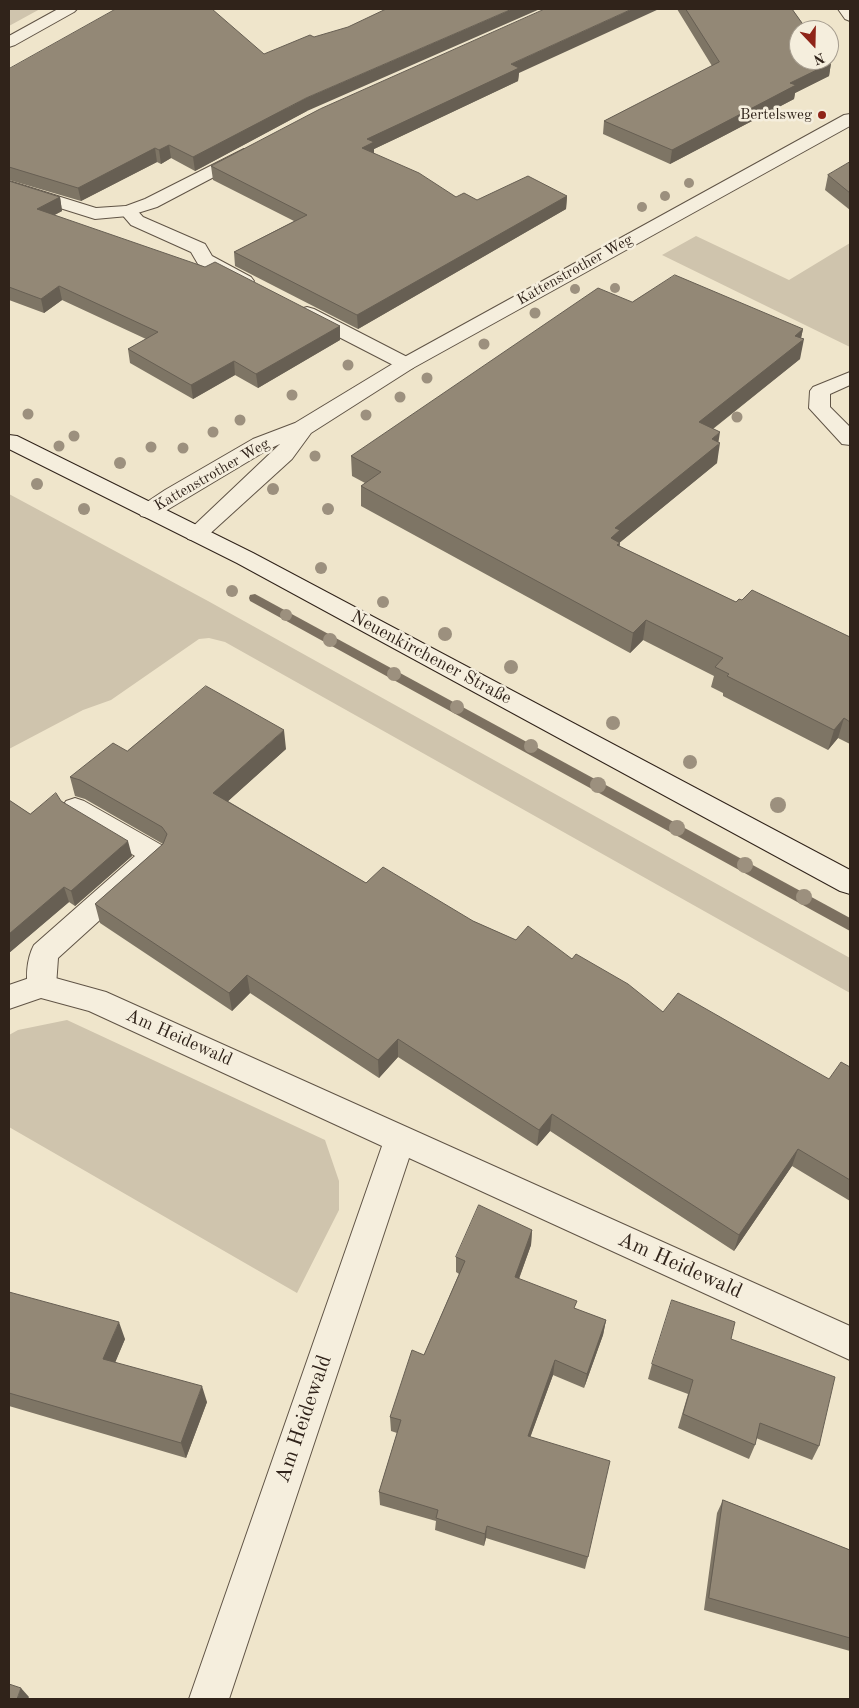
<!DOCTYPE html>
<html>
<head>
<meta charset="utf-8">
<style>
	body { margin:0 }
	#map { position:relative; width:859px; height:1708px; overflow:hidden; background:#efe5cb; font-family:"Old Standard TT",serif }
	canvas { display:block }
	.frame { position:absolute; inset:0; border:10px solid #30231a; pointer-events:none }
	.north { position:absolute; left:789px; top:20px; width:50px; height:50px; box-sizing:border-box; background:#f5eedd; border:1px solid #a69d8f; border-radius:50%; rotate:159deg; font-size:14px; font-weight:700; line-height:20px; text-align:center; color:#30231a }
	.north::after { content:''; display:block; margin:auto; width:18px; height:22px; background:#8f2418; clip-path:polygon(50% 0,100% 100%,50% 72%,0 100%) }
</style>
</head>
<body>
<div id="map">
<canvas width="859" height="1708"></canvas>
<div class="frame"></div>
<div class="north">N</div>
</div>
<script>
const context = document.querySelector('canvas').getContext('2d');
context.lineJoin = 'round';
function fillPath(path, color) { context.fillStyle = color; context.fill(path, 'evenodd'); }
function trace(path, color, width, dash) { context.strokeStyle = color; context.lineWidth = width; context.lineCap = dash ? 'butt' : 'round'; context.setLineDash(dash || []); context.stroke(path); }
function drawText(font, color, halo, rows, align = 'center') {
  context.font = font + ' "Old Standard TT",serif'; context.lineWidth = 5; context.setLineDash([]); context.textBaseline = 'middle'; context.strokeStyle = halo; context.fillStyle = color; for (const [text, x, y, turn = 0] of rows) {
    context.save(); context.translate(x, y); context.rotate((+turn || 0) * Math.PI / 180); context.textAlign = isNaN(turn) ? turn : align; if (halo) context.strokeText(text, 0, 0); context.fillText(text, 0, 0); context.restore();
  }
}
fillPath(new Path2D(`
	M 9,9 L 40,9 L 9,26 Z
	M 696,236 L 789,280 L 850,243 L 850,347 L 662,255 Z
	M 9,494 L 208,601 L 850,958 L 850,993 L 225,642 L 209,638 L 199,639 L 111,700 L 83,710 L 9,749 Z
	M 67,1020 L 325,1140 L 339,1181 L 339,1210 L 297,1293 L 9,1127 L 9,1035 L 18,1030 Z`), '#cfc4ad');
fillPath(new Path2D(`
	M 255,594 L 850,918 L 850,931 L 250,601 L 249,598 L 250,595 Z`), '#7c7060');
const service = new Path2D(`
	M 128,206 L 134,207 L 143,217 L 205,244 L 212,256 L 251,277 L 254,281 L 251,285 L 244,287 L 237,285 L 198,264 L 191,252 L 131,225 L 119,211 L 122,207 Z
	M 307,307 L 314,309 L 413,360 L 416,364 L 413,368 L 406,370 L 399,368 L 300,317 L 297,313 L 300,309 Z
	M 75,798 L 84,801 L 165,847 L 169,854 L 165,861 L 58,958 L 56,986 L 51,995 L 41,998 L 31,995 C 24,981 27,958 34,945 L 135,856 L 66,815 L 62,808 L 66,801 Z`);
const minor = new Path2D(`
	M 58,9 L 77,9 L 74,12 L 15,45 L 9,47 L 9,36 Z
	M 838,9 L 850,9 L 850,21 L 845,19 Z
	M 850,114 L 850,126 L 413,368 L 311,433 L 292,459 L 204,539 L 196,541 L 188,539 L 185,534 L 280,444 L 269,449 L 157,516 L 149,518 L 141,516 L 138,511 L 141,506 L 165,490 L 253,439 L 295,423 L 399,360 L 844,115 Z
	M 244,149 L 250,150 L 253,154 L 250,158 L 157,207 L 128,216 L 95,219 L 9,192 L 9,181 L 96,208 L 126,206 L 145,199 Z
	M 850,372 L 850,385 L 830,394 L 830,407 L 850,427 L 850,445 L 842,444 L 809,408 L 810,391 L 813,387 Z
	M 41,974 L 106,992 L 850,1326 L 850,1360 L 409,1158 L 229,1699 L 189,1699 L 382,1146 L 89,1011 L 41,998 L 9,1009 L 9,985 Z`);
const secondary = new Path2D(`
	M 9,435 L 17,436 L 253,553 L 850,870 L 850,894 L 840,891 L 237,563 L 9,449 Z`);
trace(service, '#605446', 2);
trace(minor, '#605446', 2);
trace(secondary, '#30231a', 2);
fillPath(service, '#f5eedd');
fillPath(minor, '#f5eedd');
fillPath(secondary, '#f5eedd');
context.fillStyle = '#9c907e';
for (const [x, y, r] of [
	[689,183,5],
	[665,196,5],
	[642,207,5],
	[615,288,5],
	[575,289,5],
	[535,313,5.5],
	[484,344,5.5],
	[348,365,5.5],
	[427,378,5.5],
	[292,395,5.5],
	[400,397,5.5],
	[28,414,5.5],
	[366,415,5.5],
	[737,417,5.5],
	[240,420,5.5],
	[213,432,5.5],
	[74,436,5.5],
	[59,446,5.5],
	[151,447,5.5],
	[183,448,5.5],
	[315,456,5.5],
	[120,463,6],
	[37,484,6],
	[273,489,6],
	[84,509,6],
	[328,509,6],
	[321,568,6],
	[232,591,6],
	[383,602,6],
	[286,615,6],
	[445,634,7],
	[330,640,7],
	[511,667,7],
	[394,674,7],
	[457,707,7],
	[613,723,7],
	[531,746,7],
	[690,762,7],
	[598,785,8],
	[778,805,8],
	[677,828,8],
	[745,865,8],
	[804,897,8]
]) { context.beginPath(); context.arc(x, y, r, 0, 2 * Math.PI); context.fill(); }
fillPath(new Path2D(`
	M 677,9 L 792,9 L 831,63 L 829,76 L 795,93 L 794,99 L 670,164 L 603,134 L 604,121 L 712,66 Z
	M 9,69 L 307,111 L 195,171 L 171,158 L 161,164 L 157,162 L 81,201 L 9,180 Z
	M 519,73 L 518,81 L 374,149 L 374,154 L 456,197 L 477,200 L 567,196 L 566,209 L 358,329 L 235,266 L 234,252 L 294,221 L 213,180 L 211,166 Z
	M 850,162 L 850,210 L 825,190 L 828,175 Z
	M 9,181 L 60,197 L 62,211 L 54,215 L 340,326 L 340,340 L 258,388 L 235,375 L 193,399 L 130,363 L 128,349 L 146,339 L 62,300 L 44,313 L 9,300 Z
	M 632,302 L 803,329 L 801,338 L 800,359 L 713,429 L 718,442 L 717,463 L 619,543 L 619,546 L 736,602 L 850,637 L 850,744 L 838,738 L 828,750 L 723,696 L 723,693 L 711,687 L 714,676 L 643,640 L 630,653 L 361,506 L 361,486 L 365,483 L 352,476 L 351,456 Z
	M 286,749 L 228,801 L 366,883 L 473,921 L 516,940 L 572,959 L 663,1012 L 829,1079 L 850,1067 L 850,1201 L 792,1166 L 734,1251 L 550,1131 L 537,1146 L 398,1057 L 379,1078 L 250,993 L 232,1011 L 100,923 L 95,904 L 163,844 L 85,799 L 75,796 L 70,777 L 127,751 Z
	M 9,800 L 30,814 L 61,801 L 132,856 L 75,906 L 69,902 L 9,953 Z
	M 532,1230 L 531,1245 L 519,1279 L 576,1309 L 606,1320 L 603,1335 L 584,1388 L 553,1375 L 530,1437 L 588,1557 L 585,1569 L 486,1538 L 484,1546 L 435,1530 L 436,1521 L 380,1505 L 379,1492 L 397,1433 L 391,1431 L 390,1417 L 424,1355 L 459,1274 L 456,1272 L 456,1257 Z
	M 9,1292 L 125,1339 L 115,1362 L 207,1402 L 186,1458 L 9,1406 Z
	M 731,1339 L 819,1446 L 812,1460 L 756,1438 L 755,1445 L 749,1459 L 678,1428 L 688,1394 L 648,1379 L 652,1364 Z
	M 723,1500 L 850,1550 L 850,1651 L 704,1610 L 717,1513 Z`), '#7e7565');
fillPath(new Path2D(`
	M 512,9 L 540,9 L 307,111 L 195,171 L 193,157 L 306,98 Z
	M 632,9 L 659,9 L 519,73 L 518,81 L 374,149 L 374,155 L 362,148 L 367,139 L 511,64 Z
	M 831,63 L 829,76 L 795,93 L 794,99 L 670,164 L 672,150 L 790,83 Z
	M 169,145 L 171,158 L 161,164 L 159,150 Z
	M 155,148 L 157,162 L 81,201 L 78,188 Z
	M 567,196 L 566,209 L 358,329 L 357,315 Z
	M 60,197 L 62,211 L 40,223 L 37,209 Z
	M 59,286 L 62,300 L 44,313 L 41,299 Z
	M 340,326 L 340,340 L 258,388 L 256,374 Z
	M 803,329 L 800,342 L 804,339 L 800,359 L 696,442 L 699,422 Z
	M 234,361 L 235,375 L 193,399 L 191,385 Z
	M 720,432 L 718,445 L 720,443 L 717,463 L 618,544 L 620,543 L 618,563 L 611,538 L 615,528 L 712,439 Z
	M 646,620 L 643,640 L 630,653 L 633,633 Z
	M 844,718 L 838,738 L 828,750 L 834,730 Z
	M 284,730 L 286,749 L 216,812 L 213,793 Z
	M 128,841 L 132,856 L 75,906 L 71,891 Z
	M 64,887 L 69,902 L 9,953 L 9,934 Z
	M 247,975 L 250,993 L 232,1011 L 229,993 Z
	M 398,1039 L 398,1057 L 379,1078 L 378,1060 Z
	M 552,1114 L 550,1131 L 537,1146 L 539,1130 Z
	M 798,1149 L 792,1166 L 734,1251 L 739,1235 Z
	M 532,1230 L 531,1245 L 514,1292 L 515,1277 Z
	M 606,1320 L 603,1335 L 584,1388 L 587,1374 Z
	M 119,1322 L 125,1339 L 110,1375 L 103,1359 Z
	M 555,1360 L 553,1375 L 526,1449 L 528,1436 Z
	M 202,1386 L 207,1402 L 186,1458 L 181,1443 Z
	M 487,1526 L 486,1538 L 484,1546 L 485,1534 Z
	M 21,1688 L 29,1697 L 28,1699 L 17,1699 Z`), '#675f53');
const building = new Path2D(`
	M 116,9 L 212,9 L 264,54 L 310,35 L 314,37 L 348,27 L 386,9 L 512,9 L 306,98 L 193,157 L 169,145 L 159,150 L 155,148 L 78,188 L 9,167 L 9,69 Z
	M 545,9 L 632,9 L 511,64 L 519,68 L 367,139 L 374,142 L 362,148 L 419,173 L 456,197 L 464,193 L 477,200 L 528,176 L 567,196 L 357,315 L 234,252 L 307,215 L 211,166 L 320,109 Z
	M 686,9 L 792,9 L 807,30 L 799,30 L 799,60 L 829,60 L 831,63 L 790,83 L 796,85 L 672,150 L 604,121 L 719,62 Z
	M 850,162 L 850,193 L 828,175 Z
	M 9,181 L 60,197 L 37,209 L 205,267 L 215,262 L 340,326 L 256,374 L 234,361 L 191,385 L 128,349 L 158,332 L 59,286 L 41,299 L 9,287 Z
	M 675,275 L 803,329 L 795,336 L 804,339 L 699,422 L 720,432 L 712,439 L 720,443 L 615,528 L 620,530 L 611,538 L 620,543 L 617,545 L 736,602 L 739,599 L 742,600 L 752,590 L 850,637 L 850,722 L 844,718 L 834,730 L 727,676 L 729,674 L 715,667 L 723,658 L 646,620 L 633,633 L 361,486 L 381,472 L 351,456 L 598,288 L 632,302 Z
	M 206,686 L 284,730 L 213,793 L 366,883 L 383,867 L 473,921 L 516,940 L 528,926 L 572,959 L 576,954 L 628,984 L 663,1012 L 678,993 L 829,1079 L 841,1062 L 850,1067 L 850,1180 L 798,1149 L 739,1235 L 552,1114 L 539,1130 L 398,1039 L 378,1060 L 247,975 L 229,993 L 95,904 L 163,844 L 167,834 L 162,827 L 80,780 L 70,777 L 113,743 L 127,751 Z
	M 56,793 L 61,801 L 128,841 L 71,891 L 64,887 L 9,934 L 9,800 L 30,814 Z
	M 479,1205 L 532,1230 L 515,1277 L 577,1301 L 574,1308 L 606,1320 L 587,1374 L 555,1360 L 528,1436 L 610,1461 L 588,1557 L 487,1526 L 485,1534 L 436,1518 L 438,1510 L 379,1492 L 401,1420 L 390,1417 L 412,1350 L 424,1355 L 465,1261 L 456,1257 Z
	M 9,1292 L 119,1322 L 103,1359 L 202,1386 L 181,1443 L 9,1393 Z
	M 672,1300 L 735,1322 L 731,1339 L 835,1377 L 819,1446 L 760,1423 L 755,1445 L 683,1414 L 693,1380 L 652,1364 Z
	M 723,1500 L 850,1550 L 850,1638 L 709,1598 Z
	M 9,1684 L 21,1688 L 17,1699 L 9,1699 Z`);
fillPath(building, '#938876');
trace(building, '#675f53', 1);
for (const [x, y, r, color] of [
	[822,115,5,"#8f2418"]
]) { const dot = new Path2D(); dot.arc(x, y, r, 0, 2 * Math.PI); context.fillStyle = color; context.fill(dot); trace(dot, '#f5eedd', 2); }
drawText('15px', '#30231a', '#f5eedd', [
	["Bertelsweg",812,115]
], 'right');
drawText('15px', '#30231a', '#f5eedd', [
	["Kattenstrother Weg",575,270,-29],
	["Kattenstrother Weg",212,475,-30]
]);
drawText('18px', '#30231a', '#f5eedd', [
	["Neuenkirchener Straße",431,658,28],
	["Am Heidewald",179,1038,24]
]);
drawText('21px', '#30231a', '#f5eedd', [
	["Am Heidewald",680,1266,24],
	["Am Heidewald",304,1419,-71]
]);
</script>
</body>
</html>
